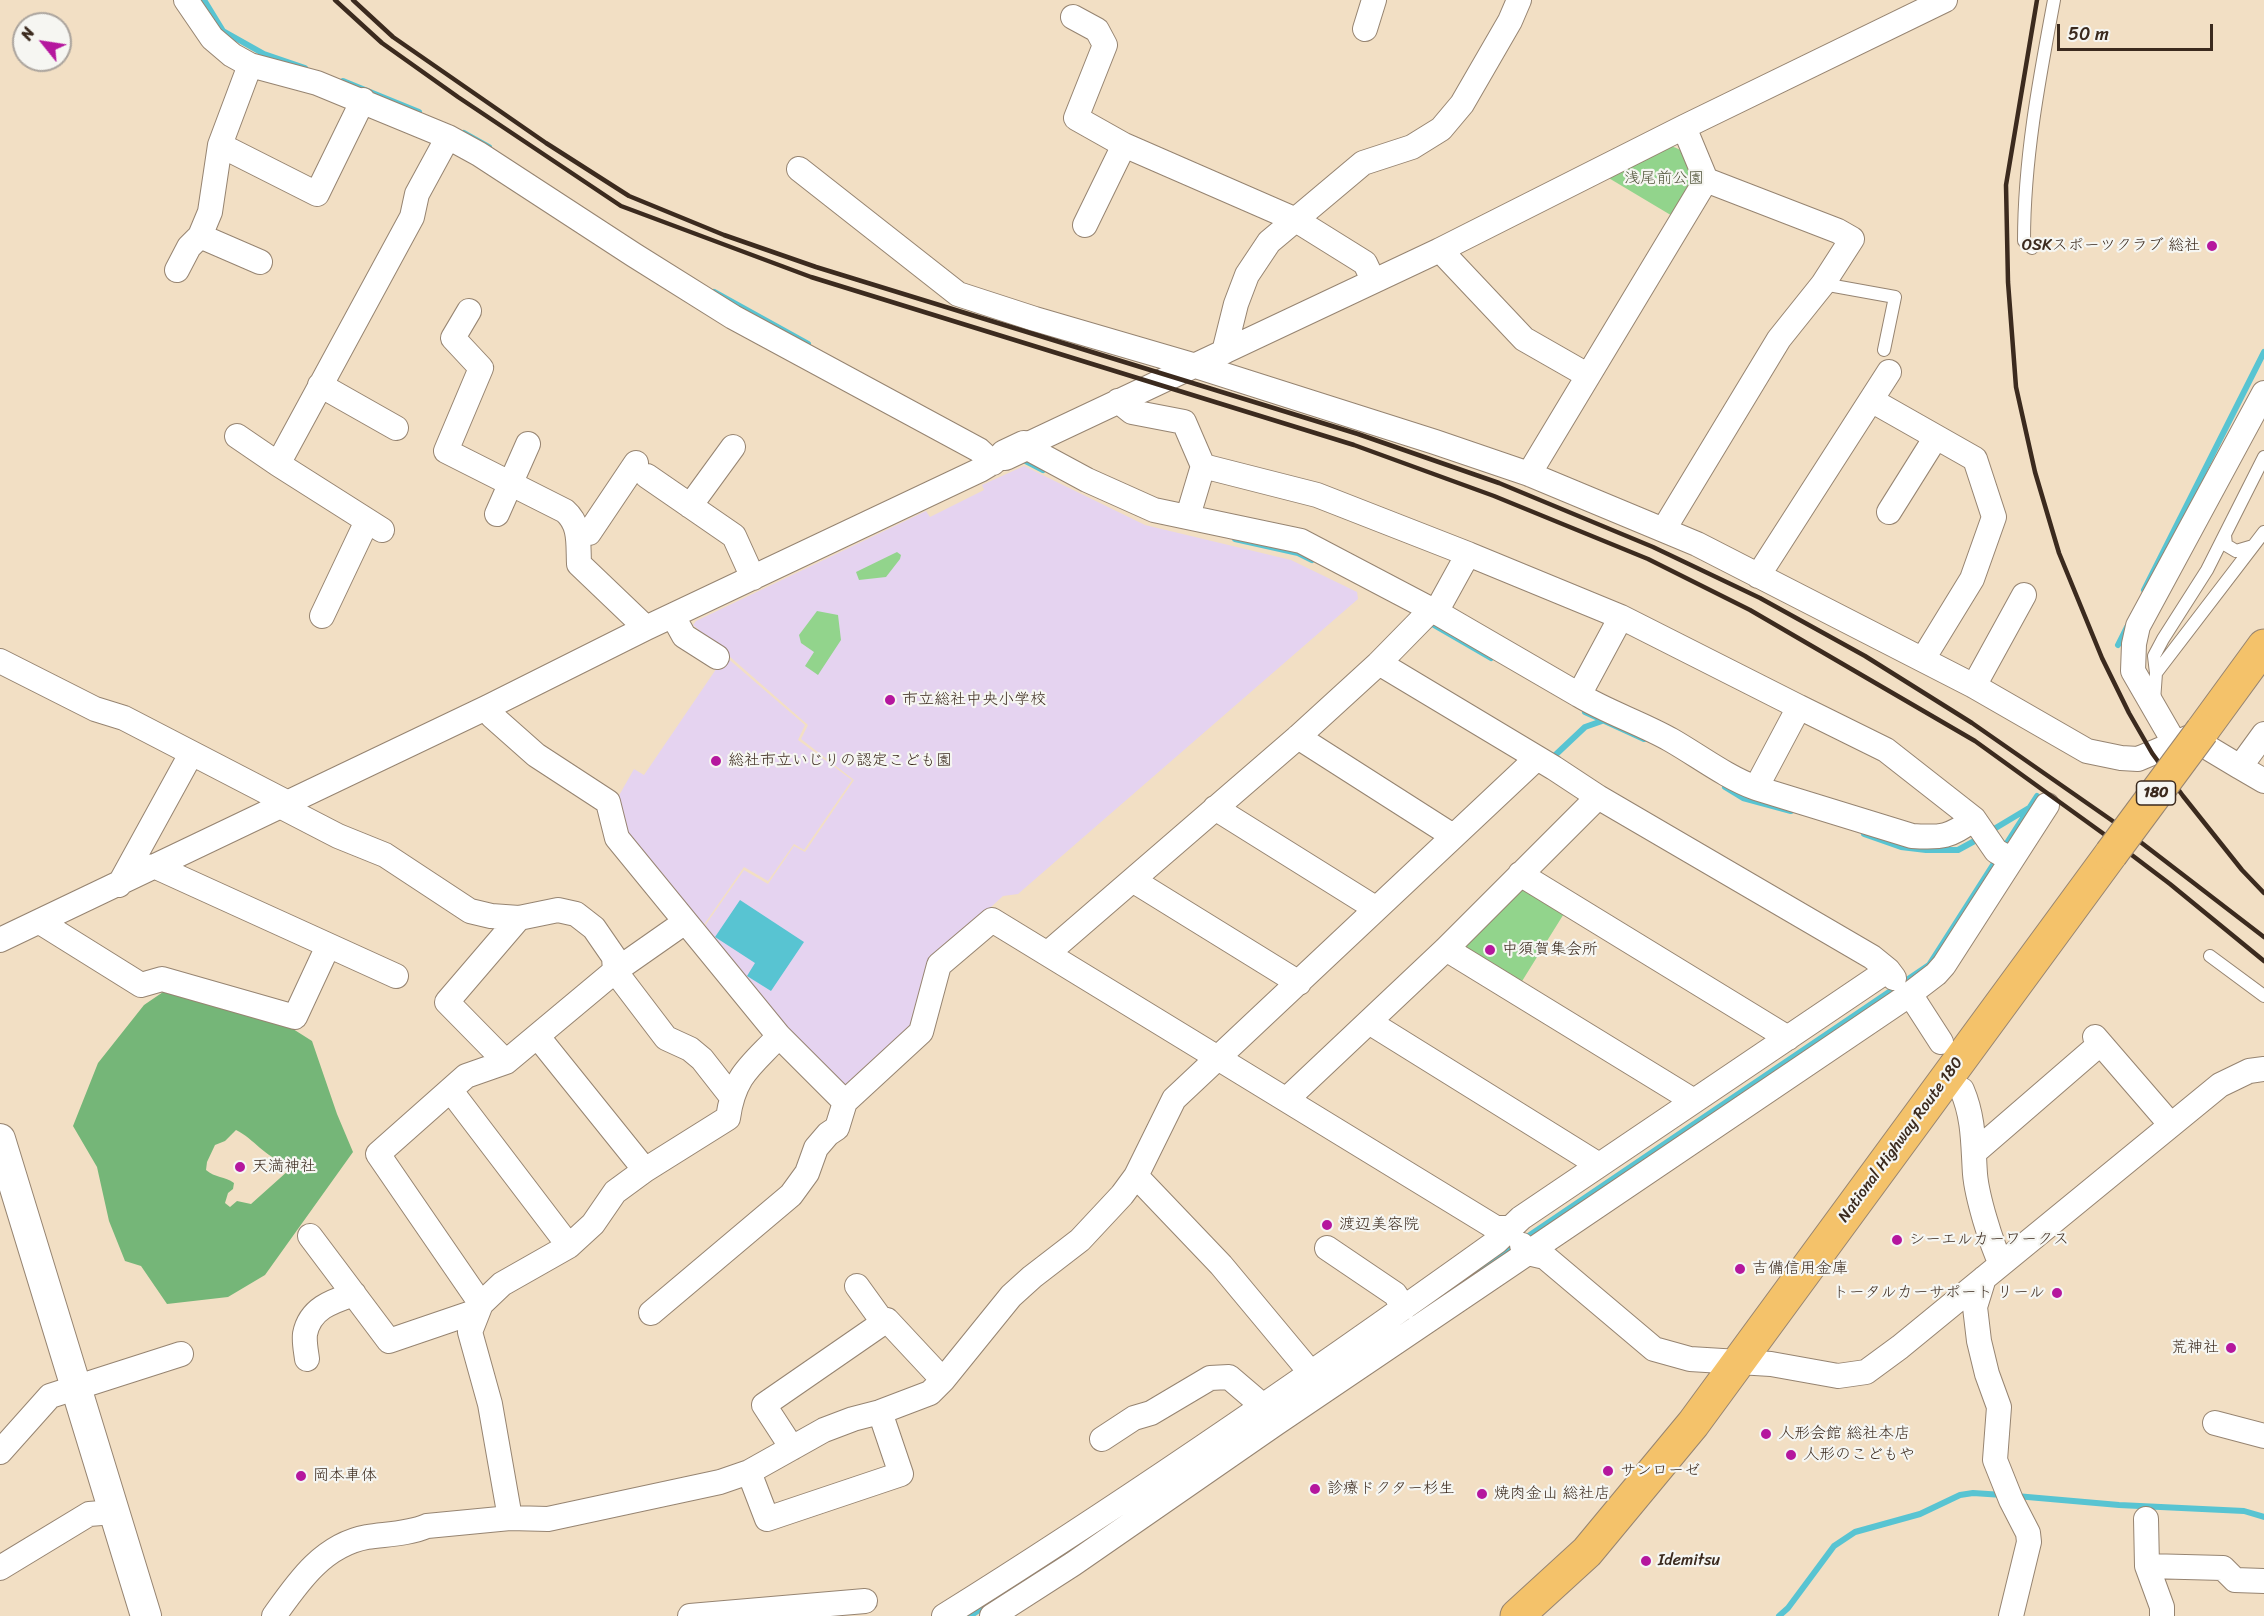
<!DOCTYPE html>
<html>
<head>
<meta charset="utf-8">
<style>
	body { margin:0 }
	#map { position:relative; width:2264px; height:1616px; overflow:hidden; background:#f2dfc4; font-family:Sriracha,sans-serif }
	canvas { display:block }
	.north { position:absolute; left:12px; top:12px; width:60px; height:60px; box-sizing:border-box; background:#f6f6f2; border:2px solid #aba49d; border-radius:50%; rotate:300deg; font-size:16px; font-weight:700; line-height:24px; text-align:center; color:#3b2a1e }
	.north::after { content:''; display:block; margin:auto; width:21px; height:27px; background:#b5179e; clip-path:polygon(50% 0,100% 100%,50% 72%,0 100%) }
	.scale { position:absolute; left:2057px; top:24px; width:156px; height:27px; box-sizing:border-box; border:3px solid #3b2a1e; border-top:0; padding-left:8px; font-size:18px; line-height:21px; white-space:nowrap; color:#3b2a1e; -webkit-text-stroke:4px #f6f6f2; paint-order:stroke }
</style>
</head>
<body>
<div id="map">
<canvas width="2264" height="1616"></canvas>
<div class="north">N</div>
<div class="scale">50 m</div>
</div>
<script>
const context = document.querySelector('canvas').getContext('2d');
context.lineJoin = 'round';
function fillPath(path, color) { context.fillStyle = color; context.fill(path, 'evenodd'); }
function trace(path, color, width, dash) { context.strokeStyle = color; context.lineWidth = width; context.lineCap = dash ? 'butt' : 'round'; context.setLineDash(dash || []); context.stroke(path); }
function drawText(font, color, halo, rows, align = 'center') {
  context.font = font + ' Sriracha,"Klee One",sans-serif'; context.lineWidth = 4.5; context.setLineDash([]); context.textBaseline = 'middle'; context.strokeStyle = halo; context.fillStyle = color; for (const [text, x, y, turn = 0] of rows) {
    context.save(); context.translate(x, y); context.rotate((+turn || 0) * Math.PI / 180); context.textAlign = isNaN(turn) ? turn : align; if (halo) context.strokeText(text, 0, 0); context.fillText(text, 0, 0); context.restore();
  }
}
fillPath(new Path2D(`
	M 1024,466 L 1145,525 L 1291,560 L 1357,592 L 1358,599 L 1018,894 L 1003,896 L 932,961 L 917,1027 L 853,1087 L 841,1087 L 783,1033 L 702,930 L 744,870 L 768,884 L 794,846 L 805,852 L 854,780 L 801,739 L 808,725 L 729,656 L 695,637 L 699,630 L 693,625 L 696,621 L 926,511 L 930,517 L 984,490 L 982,485 Z
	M 725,656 L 805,725 L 798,740 L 852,780 L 804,850 L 794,844 L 768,881 L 744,867 L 701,929 L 625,837 L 617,799 L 634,769 L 644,775 Z`), '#e5d3f0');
fillPath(new Path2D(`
	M 1669,146 C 1689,149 1690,164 1695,180 L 1674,217 L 1607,177 Z
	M 897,552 L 901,555 L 900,559 L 886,577 L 859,580 L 856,572 Z
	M 817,611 L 838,615 L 841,640 L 818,675 L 805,666 L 814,652 L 801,643 L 799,635 Z
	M 1520,883 L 1565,912 L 1519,986 L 1454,949 Z`), '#92d48c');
fillPath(new Path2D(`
	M 166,990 L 282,1022 L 312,1041 L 337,1114 L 353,1152 L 265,1275 L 228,1297 L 167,1304 L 141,1266 L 125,1261 L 109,1221 L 97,1167 L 73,1126 L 98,1063 L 144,1005 ZM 236,1130 C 254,1139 265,1157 285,1163 L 289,1170 L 251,1204 L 237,1201 L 230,1207 L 225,1203 L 228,1193 L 233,1189 L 234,1183 C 225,1176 215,1178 206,1170 L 207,1162 L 215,1145 L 225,1141 Z`), '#75b678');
fillPath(new Path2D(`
	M 740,900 L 804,942 L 771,991 L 747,976 L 755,963 L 715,937 Z`), '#58c4d2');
trace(new Path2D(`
	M 204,0 L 223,31 L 264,54 L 305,68
	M 343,81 L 419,112
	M 464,133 L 489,147
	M 714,292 L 808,344
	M 1020,458 L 1043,470
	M 1235,539 L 1298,553 L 1312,560
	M 2144,590 L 2264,352
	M 1427,621 L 1491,658
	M 2118,645 L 2127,627
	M 1585,712 L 1644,739
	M 1550,760 L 1585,727 L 1602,721
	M 1725,787 L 1743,798 L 1791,811
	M 1989,832 L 2029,808
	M 1864,834 L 1901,847 L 1926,850 L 1958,850 L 1980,838
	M 2003,849 L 2037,796
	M 1524,1239 L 1929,965 L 1998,857
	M 1454,1286 L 1515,1244
	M 2016,1496 L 2119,1505 L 2244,1511 L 2264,1517
	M 970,1616 L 1102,1528
	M 1779,1616 L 1788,1608 L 1834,1546 L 1855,1532 L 1920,1514 L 1960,1495 L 1973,1493 L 2003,1495`), '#58c4d2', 6);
const service = new Path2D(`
	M 2032,248 L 2024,241 C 2024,159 2039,80 2054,0
	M 1823,284 L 1895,297 L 1884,350
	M 2225,535 L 2226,545 L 2236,551 L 2253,546
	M 2156,673 L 2154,656 L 2163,639 L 2207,570 L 2264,457
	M 2154,701 L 2156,673 L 2264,532
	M 2210,956 L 2264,996`);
const minor = new Path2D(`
	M 186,0 L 212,38 L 232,55 L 250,65 L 317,83 L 448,137 L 479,154 L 634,255 L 733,317 L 979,450 L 993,463
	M 1073,17 L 1097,30 L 1105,45 L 1076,118 L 1124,145 L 1296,220 L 1365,263 L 1373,280
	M 1365,29 L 1374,0
	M 220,145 L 317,194 L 363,100
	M 799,169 L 958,294 L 1035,319 L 1196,366 L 1435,442 L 1529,474 L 1697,544 L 1974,686 L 2087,751 L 2121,758 L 2138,759 L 2190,737 L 2240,767
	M 1085,225 L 1124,145
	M 200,236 L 260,262
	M 1440,250 L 1524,339 L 1587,375
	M 177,270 L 189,247 L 200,236 L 210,212 L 220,145 L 250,65
	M 469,311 L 453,338 L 481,368 L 446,451 L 565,511 C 581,525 578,544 579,564 L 646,628
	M 1224,352 L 1236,304 L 1247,275 L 1269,242 L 1363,163 L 1412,147 L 1441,129 L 1462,104 L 1510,21 L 1519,0
	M 320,385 L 396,428
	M 1871,400 L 1975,459 L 1994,517 L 1972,579 L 1923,659
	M 1118,401 L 1132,412 L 1184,422 L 1203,466
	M 237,436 L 278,464 L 382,530
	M 1024,446 L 1440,250 L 1684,127 L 1945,0
	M 1024,446 L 1087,480 L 1154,510 L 1301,541 L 1436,612
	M 278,464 L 412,217 L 417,194 L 448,137
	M 1529,474 L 1706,180 L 1684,127
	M 647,476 L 734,536 L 753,578
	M 690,506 L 733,447
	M 1889,512 L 1936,437
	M 497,514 L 528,444
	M 1188,516 L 1203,466 L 1317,495 L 1468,554
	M 1664,529 L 1779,339 L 1823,284 L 1852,239 L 1838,231 L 1706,180
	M 578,535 L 589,533 L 636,463
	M 1758,576 L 1889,372
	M 322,616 L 367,521
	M 673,616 L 684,636 L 717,657
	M 0,661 L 95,709 L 124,718 L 288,803
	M 1379,663 L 1554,768 L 1598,797 L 1872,957 L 1888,970 L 1894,978
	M 1974,686 L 2024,595
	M 1579,695 L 1436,612 L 1468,554 L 1621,617
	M 488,707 L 492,716 L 536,755 L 608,802 L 617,838 L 779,1036 L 845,1102 L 921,1032 L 939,965 L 992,920 L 1496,1228 L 1510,1228
	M 2264,734 L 2240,767 L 2264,781
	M 1298,737 L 1453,836
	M 2174,742 L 2133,671 L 2134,644 L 2138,626 L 2264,393
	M 1756,788 C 1726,777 1699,756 1671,740 C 1641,723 1609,713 1579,695 L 1621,617 L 1799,707
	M 280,806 L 338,836 L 385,855 L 470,911 L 491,916 L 519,918 L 558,910 L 576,914 L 594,928 L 614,957 L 615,971 L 666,1038 L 690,1049 L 702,1059 L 731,1096
	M 1215,808 L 1375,908
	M 1974,819 C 1950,837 1942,838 1912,836 L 1756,788 L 1799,707 L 1886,750 L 1974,819 L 1996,851 L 2010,859
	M 154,866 L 396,976
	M 1520,874 L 1788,1038
	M 1134,881 L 1299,983
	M 119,885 L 191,754
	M 40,922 L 141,985 L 162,979 L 295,1017 L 328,946
	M 0,940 L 488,707 L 646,628 L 980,470 L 1005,455
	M 1446,949 L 1694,1101
	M 1048,953 L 1298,737 L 1379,663 L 1431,610
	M 1910,994 L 1941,1042
	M 1369,1022 L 1599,1165
	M 538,1037 L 645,1170
	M 2095,1037 L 2171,1125
	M 506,1062 L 447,1002 L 519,918
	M 1962,1090 C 1974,1118 1973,1144 1975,1174 C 1977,1197 1991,1243 2001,1264
	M 451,1091 L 569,1246
	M 1287,1099 L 1446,949 L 1598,797
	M 1975,1152 L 2093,1050
	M 1136,1176 L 1221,1265 L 1311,1373
	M 310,1236 L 389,1341 L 477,1311
	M 1522,1245 L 1528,1253 L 1545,1257 L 1654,1349 L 1690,1359 L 1771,1364 L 1838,1376 L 1866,1372 L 1900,1347 L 2220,1085 L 2249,1071 L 2264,1069
	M 1327,1248 L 1395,1294 L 1404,1308
	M 1984,1278 L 1975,1307 L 1979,1341 L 1987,1374 L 1999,1407 L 1995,1460 L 2011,1500 L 2028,1533 L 2029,1542 L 2011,1616
	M 857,1286 L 883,1322
	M 481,1304 L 378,1154 L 466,1076 L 506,1062 L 615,971 L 685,922
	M 651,1313 L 791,1195 L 807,1173 L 816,1148 L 828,1134 L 837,1128 L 845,1102
	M 307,1359 C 306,1351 304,1342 305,1334 C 310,1308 333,1301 354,1294
	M 2215,1423 L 2264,1436
	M 1102,1439 L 1134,1418 L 1151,1413 L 1210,1378 L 1229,1377 L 1263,1406
	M 792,1448 L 764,1405 L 887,1320 L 943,1380
	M 0,1452 L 50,1396 L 181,1354
	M 749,1472 L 767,1519 L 901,1474 L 880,1412
	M 510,1518 L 490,1404 L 470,1332 L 481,1304 L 502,1284 L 569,1246 L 593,1224 L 615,1192 L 645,1170 L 728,1118 C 734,1075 751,1066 779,1036
	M 2146,1519 L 2147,1566 L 2162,1607 L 2162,1616
	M 2147,1566 L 2223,1568 L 2235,1580 L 2264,1581
	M 0,1568 L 89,1514 L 114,1512
	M 274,1616 C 298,1582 323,1545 367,1537 C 387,1534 408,1534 427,1526 L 510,1518 L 548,1519 L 720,1482 L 749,1472 L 824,1430 L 853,1419 L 880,1412 L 930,1393 L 943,1380 L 1011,1296 L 1032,1277 L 1080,1240 L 1122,1195 L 1136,1176 L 1174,1099 L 1537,758
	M 690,1616 L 865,1601
	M 944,1616 C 1133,1498 1316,1371 1496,1242 L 1521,1218 L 1888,970
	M 992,1616 L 1073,1564 L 1275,1424 L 1906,997 L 1936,974 L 1944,965 L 2047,805`);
const tertiary = new Path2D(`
	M 1005,455 L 1024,446
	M 0,1139 L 146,1616`);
const trunk = new Path2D(`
	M 2202,731 L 2264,646
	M 1517,1616 L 1587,1552 L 1693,1424 L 2111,854`);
trace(service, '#968471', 14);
trace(minor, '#968471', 26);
trace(tertiary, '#968471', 32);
trace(trunk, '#968471', 35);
trace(service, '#fff', 12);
trace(minor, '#fff', 24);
trace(tertiary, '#fff', 30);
trace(trunk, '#f4c26a', 33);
trace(new Path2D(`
	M 335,0 L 382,43 L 458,97 L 621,206 L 811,277 L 1354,445 L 1494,496 L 1648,559 L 1750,610 L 1975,741 L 2108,837 L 2170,884 L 2264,961
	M 353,0 L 393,37 L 546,143 L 629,196 L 724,235 L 816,267 L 1358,434 L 1499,483 L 1653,547 L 1760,598 L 1865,656 L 1972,723 L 2117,824 L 2264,937
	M 2037,0 L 2006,185 L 2008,282 L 2016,387 L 2035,472 L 2059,553 L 2102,658 L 2129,713 L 2152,753 L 2183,796 L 2242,870 L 2264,893`), '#3b2a1e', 4.5);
const trunkBridge = new Path2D(`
	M 2111,854 L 2202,731`);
trace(trunkBridge, '#968471', 35, []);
trace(trunkBridge, '#f4c26a', 33);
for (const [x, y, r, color] of [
	[2212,246,6,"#b5179e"],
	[890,700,6,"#b5179e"],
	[716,761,6,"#b5179e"],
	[1490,950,6,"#b5179e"],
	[240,1167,6,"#b5179e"],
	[1327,1225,6,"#b5179e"],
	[1897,1240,6,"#b5179e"],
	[1740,1269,6,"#b5179e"],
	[2057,1293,6,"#b5179e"],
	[2231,1348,6,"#b5179e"],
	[1766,1434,6,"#b5179e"],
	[1791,1455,6,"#b5179e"],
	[1608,1471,6,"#b5179e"],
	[301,1476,6,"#b5179e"],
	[1315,1489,6,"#b5179e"],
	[1482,1494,6,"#b5179e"],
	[1646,1561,6,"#b5179e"]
]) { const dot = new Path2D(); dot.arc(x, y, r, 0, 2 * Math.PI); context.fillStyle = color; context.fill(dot); trace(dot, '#f6f6f2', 2); }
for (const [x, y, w] of [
	[2156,793,39]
]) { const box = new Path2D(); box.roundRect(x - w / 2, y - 12, w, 24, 4.5); context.fillStyle = '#f6f6f2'; context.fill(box); trace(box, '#3b2a1e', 1.5); }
drawText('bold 15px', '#3b2a1e', null, [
	["180",2156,793]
]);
drawText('16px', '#51543a', '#f6f6f2', [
	["浅尾前公園",1664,179]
]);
drawText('16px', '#3b2a1e', '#f6f6f2', [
	["OSKスポーツクラブ 総社",2200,246,"right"],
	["市立総社中央小学校",902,700],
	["総社市立いじりの認定こども園",728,761],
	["中須賀集会所",1502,950],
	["天満神社",252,1167],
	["渡辺美容院",1339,1225],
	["シーエルカーワークス",1909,1240],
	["吉備信用金庫",1752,1269],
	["トータルカーサポート リール",2045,1293,"right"],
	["荒神社",2219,1348,"right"],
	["人形会館 総社本店",1778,1434],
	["人形のこどもや",1803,1455],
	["サンローゼ",1620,1471],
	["岡本車体",313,1476],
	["診療ドクター杉生",1327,1489],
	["焼肉金山 総社店",1494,1494],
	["Idemitsu",1658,1561]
], 'left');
drawText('16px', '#3b2a1e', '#f6f6f2', [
	["National Highway Route 180",1901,1140,-54]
]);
</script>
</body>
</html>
